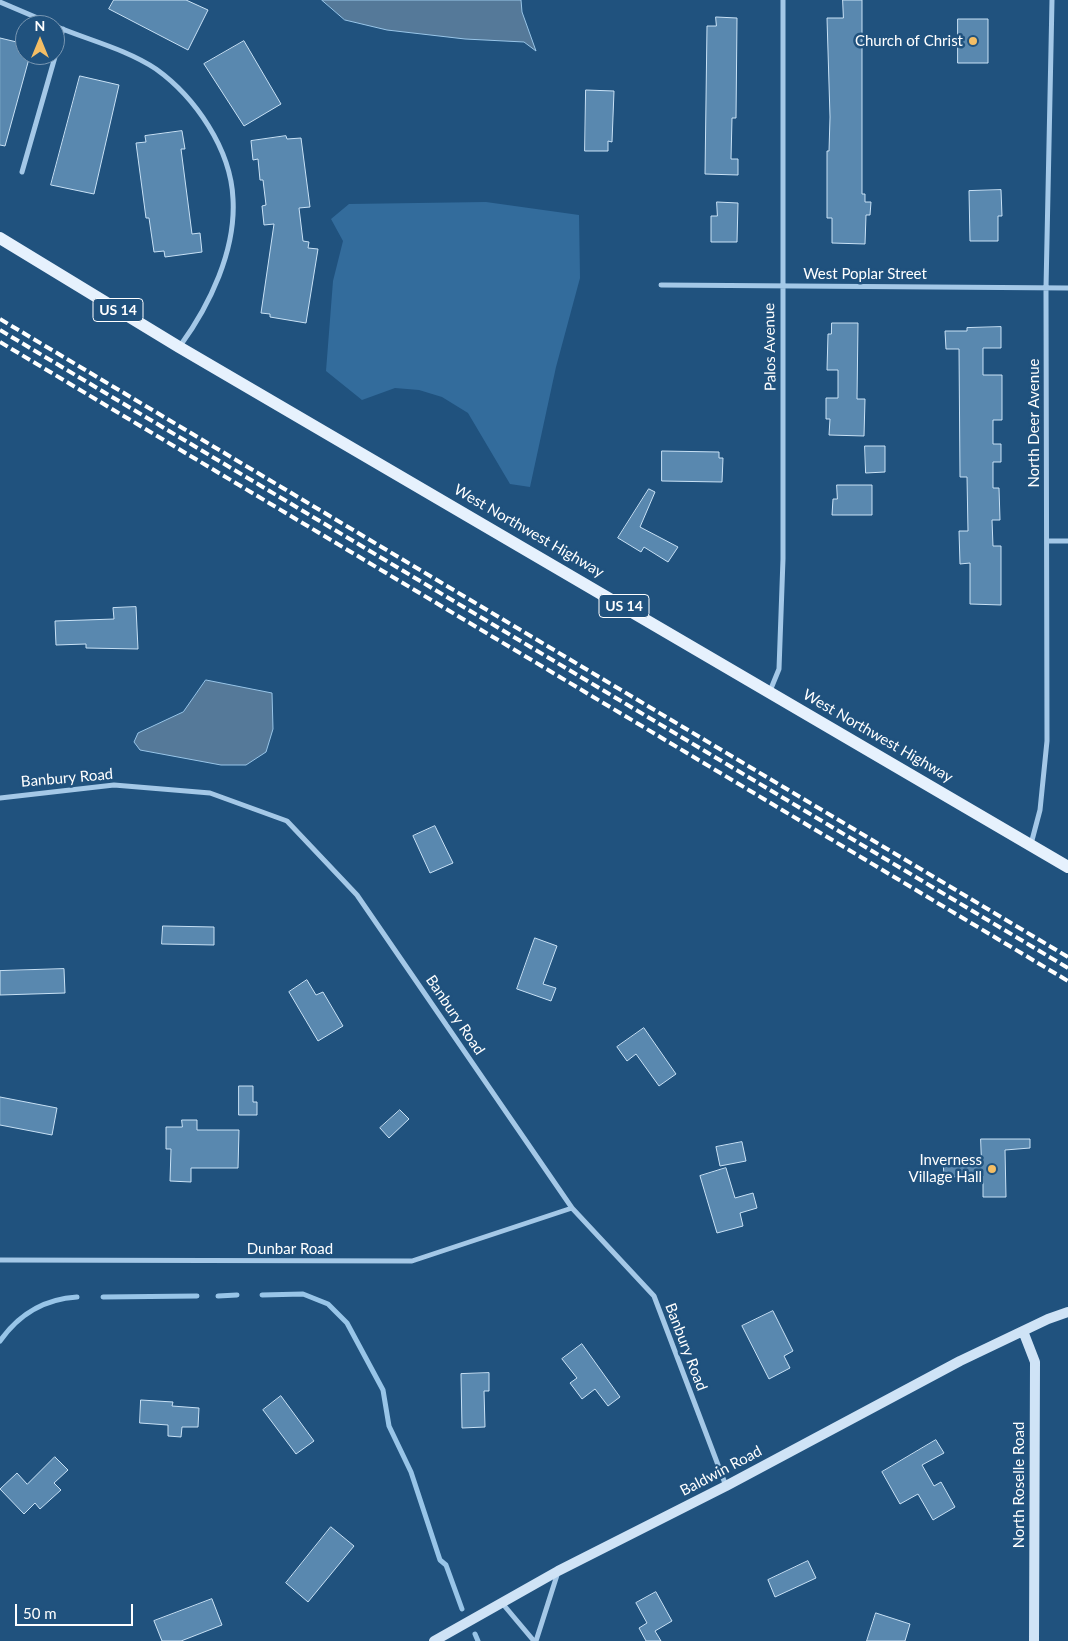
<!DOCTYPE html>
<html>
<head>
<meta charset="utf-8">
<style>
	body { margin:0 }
	#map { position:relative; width:1068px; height:1641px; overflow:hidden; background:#20527e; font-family:Lato,sans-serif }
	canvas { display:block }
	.north { position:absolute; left:15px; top:15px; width:50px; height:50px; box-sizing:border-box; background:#20527e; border:1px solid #7997b2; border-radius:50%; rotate:0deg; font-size:14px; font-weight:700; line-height:20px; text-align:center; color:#fff }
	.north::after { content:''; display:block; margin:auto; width:18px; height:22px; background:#f4be65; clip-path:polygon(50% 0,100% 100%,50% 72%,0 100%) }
	.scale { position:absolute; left:15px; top:1604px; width:118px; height:22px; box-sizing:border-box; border:2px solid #fff; border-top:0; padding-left:6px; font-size:15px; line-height:18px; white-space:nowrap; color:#fff; -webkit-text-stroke:4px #20527e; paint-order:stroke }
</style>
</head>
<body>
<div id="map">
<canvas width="1068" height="1641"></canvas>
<div class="north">N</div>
<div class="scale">50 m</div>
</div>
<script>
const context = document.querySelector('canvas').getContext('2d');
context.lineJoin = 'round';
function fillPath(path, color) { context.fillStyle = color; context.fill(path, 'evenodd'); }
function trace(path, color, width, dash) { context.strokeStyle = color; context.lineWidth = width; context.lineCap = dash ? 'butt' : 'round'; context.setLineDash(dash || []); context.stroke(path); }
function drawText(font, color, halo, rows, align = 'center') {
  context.font = font + ' Lato,sans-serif'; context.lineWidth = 5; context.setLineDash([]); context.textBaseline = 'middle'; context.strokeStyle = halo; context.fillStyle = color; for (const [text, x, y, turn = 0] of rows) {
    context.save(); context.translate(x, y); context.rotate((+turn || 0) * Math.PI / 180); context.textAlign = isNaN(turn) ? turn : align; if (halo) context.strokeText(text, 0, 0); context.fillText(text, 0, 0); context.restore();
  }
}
fillPath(new Path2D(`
	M 486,202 L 579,215 L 580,278 L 556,367 L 530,487 L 510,484 L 468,413 L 442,397 L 419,390 L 395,388 L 362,400 L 326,371 L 333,281 L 343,241 L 331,219 L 349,204 Z`), '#336c9c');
const water = new Path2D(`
	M 322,0 L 521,0 L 522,12 L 536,51 L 524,42 L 465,39 L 387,30 L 345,20 Z
	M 206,680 L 272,693 L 273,729 L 266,752 L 246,765 L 221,765 L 140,750 L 134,742 L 138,733 L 183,712 Z`);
fillPath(water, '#557999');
trace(water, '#98c5e8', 1);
trace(new Path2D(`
	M 262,1295 L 303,1294 L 328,1304 L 347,1323 L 383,1390 L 389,1426 L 411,1472 L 440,1560 L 446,1565 L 462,1609
	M 218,1296 L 237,1295
	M 103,1297 L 197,1296
	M 0,1341 C 19,1314 44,1299 77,1297
	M 475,1634 L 478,1641`), '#98c5e8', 5);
const building = new Path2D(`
	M 114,0 L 186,0 L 208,10 L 188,50 L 109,9 Z
	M 843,0 L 862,0 L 862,194 L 865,194 L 865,202 L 871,202 L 870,215 L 866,215 L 865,244 L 832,243 L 832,218 L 827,218 L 827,151 L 829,151 L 830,117 L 827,18 L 843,18 Z
	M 716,17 L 737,18 L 736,118 L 732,118 L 731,159 L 738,159 L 738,175 L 705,174 L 707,26 L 716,26 Z
	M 958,19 L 988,19 L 988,63 L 958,63 Z
	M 0,38 L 25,44 L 25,55 L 30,55 L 5,146 L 0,145 Z
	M 244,41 L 281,104 L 244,126 L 204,64 Z
	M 80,76 L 119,85 L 94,194 L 51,185 Z
	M 586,90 L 614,91 L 612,142 L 608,141 L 608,151 L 585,151 Z
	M 182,131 L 185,149 L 181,149 L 192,234 L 200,233 L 202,252 L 165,257 L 164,251 L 154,252 L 149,218 L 146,218 L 136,143 L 146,142 L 145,136 Z
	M 286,136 L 287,139 L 301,138 L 310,207 L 299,208 L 303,241 L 309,242 L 308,248 L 318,249 L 306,323 L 270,317 L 270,314 L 261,313 L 274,224 L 264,225 L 262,206 L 266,205 L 263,180 L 260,180 L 258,159 L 253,160 L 251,141 Z
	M 1001,190 L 1002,216 L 998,216 L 998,241 L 970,241 L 969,191 Z
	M 717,202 L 738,203 L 737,242 L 711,242 L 711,216 L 717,216 Z
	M 832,323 L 858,323 L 857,399 L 865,399 L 864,436 L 829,435 L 830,419 L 826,419 L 826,398 L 838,398 L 838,370 L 827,370 L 828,334 L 831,334 Z
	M 1001,327 L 1001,348 L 983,348 L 983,375 L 1002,375 L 1002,420 L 993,420 L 993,444 L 1001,444 L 1001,462 L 993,462 L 993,488 L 999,488 L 1000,520 L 992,520 L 993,546 L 1001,546 L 1001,605 L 970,604 L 970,563 L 960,564 L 959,531 L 968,531 L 967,477 L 960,477 L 959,349 L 946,349 L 945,331 L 967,331 L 967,328 Z
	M 865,446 L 885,446 L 885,472 L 866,473 Z
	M 662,451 L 719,452 L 719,458 L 723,458 L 722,482 L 662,481 Z
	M 837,485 L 872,485 L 872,515 L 832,515 L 833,499 L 837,499 Z
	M 649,489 L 655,492 L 640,527 L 678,547 L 668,562 L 644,547 L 641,552 L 618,538 Z
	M 136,607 L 138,649 L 86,648 L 86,644 L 56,645 L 55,621 L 114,619 L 113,608 Z
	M 435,826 L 453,863 L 430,873 L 413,836 Z
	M 163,926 L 214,927 L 214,945 L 162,944 Z
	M 535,938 L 557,946 L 543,984 L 556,988 L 551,1001 L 517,989 Z
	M 64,969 L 65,993 L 0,995 L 0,971 Z
	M 307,980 L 316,995 L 323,992 L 343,1026 L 318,1041 L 289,992 Z
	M 644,1028 L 676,1074 L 659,1086 L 636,1054 L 627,1061 L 617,1047 Z
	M 239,1086 L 253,1086 L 253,1102 L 257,1102 L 257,1115 L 239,1115 Z
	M 0,1097 L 57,1108 L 52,1135 L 0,1125 Z
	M 400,1110 L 409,1119 L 389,1138 L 380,1128 Z
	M 182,1120 L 197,1120 L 197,1130 L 239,1130 L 238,1168 L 191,1168 L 191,1182 L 170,1181 L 171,1149 L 166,1149 L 166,1127 L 182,1127 Z
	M 981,1139 L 1030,1139 L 1030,1148 L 1005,1150 L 1006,1197 L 983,1197 L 983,1176 L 944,1177 L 943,1160 L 981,1160 Z
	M 742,1142 L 746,1161 L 720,1166 L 716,1147 Z
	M 726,1168 L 735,1198 L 753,1193 L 757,1208 L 740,1213 L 743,1226 L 717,1233 L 700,1176 Z
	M 773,1311 L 793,1351 L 784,1356 L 790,1368 L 769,1379 L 742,1326 Z
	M 582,1344 L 620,1397 L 608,1406 L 595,1389 L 582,1399 L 570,1383 L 577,1378 L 562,1359 Z
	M 489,1373 L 489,1391 L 484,1391 L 485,1427 L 462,1428 L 461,1374 Z
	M 281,1396 L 314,1441 L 296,1454 L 263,1410 Z
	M 141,1400 L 173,1402 L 172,1406 L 199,1408 L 198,1427 L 182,1427 L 181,1437 L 168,1436 L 168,1425 L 140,1423 Z
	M 936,1440 L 944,1453 L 922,1465 L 934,1486 L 941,1482 L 955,1507 L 933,1520 L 918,1494 L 900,1504 L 882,1472 Z
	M 55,1457 L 68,1470 L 54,1483 L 61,1490 L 40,1509 L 35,1503 L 24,1514 L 0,1489 L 17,1473 L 27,1484 Z
	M 331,1527 L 354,1546 L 308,1602 L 286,1583 Z
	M 808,1561 L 816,1578 L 775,1597 L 768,1580 Z
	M 656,1592 L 672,1621 L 655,1631 L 661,1641 L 646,1641 L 639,1628 L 647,1623 L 636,1603 Z
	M 212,1599 L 222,1625 L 181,1641 L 162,1641 L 154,1621 Z
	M 876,1613 L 910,1624 L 905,1641 L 867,1641 Z`);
fillPath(building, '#5988af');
trace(building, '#c8e1f5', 1);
trace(new Path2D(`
	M 0,2 L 54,25
	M 55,26 C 88,40 126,49 156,69 C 195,97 231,149 233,199 C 236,250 210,305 180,346
	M 22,172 L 63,29
	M 661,285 L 1068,288
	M 1047,541 L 1068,541
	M 770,691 L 779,669 L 783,559 L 783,0
	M 0,798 L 114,785 L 210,793 L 287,821 L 357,895 L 572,1208 L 654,1296 L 726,1486
	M 1031,844 L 1040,810 L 1047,741 L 1046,288 L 1052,0
	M 0,1260 L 412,1261 L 572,1208
	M 502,1603 L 534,1641
	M 536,1641 L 558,1572`), '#a4c8e7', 5);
trace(new Path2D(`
	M 1023,1331 L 1035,1362 L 1034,1641
	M 434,1641 L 558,1571 L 726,1486 L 960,1361 L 1048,1319 L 1068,1312`), '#cfe3f6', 10);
trace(new Path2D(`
	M 0,238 L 179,347 L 1068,867`), '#e6f1fd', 12);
trace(new Path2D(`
	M 0,319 L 1068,957
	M 0,330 L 1068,968
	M 0,342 L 1068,981`), '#fff', 4, [9, 4]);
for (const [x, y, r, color] of [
	[973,41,5,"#f4be65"],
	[992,1169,5,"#f4be65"]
]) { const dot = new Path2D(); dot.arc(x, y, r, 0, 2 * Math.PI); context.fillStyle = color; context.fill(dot); trace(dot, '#20527e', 2); }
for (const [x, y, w] of [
	[118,310,50],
	[624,606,50]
]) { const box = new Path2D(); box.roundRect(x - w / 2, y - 11.5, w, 23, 4); context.fillStyle = '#20527e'; context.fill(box); trace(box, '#fff', 1); }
drawText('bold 14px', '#fff', null, [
	["US 14",118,310],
	["US 14",624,606]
]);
drawText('15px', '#fff', '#20527e', [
	["Church of Christ",963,41],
	["Inverness",982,1160],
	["Village Hall",982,1177]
], 'right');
drawText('15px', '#fff', '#20527e', [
	["West Poplar Street",865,274],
	["Palos Avenue",770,347,-91],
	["North Deer Avenue",1034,423,-90],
	["West Northwest Highway",529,531,30],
	["West Northwest Highway",878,736,30],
	["Banbury Road",67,778,-5],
	["Banbury Road",455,1015,56],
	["Dunbar Road",290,1249],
	["Banbury Road",686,1347,69],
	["Baldwin Road",721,1471,-28],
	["North Roselle Road",1019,1485,-90]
]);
</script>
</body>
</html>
